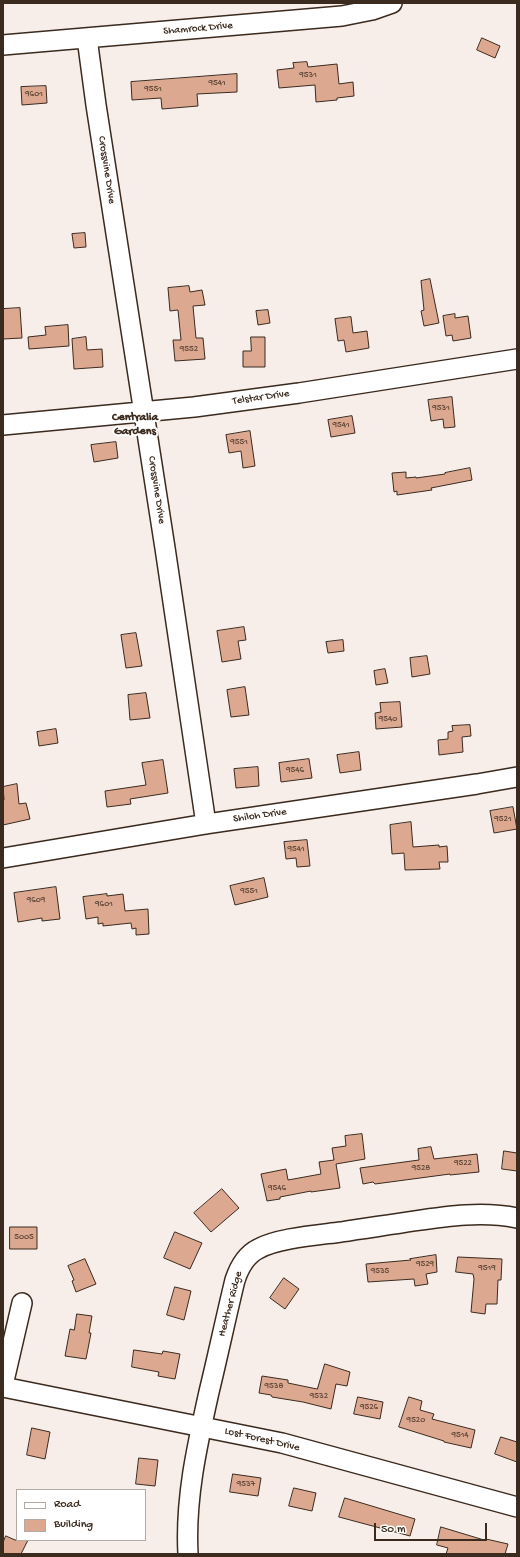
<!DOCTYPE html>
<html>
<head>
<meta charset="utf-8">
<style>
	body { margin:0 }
	#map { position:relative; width:520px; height:1557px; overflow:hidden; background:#f8eee9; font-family:"Gochi Hand",sans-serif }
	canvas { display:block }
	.frame { position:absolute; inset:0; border:4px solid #3b2a1e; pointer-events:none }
	.legend { position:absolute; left:16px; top:1489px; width:130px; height:52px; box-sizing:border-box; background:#fff; border:1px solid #b1aaa5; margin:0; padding:5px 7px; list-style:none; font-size:12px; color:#3b2a1e }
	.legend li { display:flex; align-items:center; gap:8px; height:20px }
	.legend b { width:20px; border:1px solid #b1aaa5 }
	.scale { position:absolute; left:374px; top:1523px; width:113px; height:18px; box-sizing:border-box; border:2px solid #3b2a1e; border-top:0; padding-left:5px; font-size:12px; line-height:14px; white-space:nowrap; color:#3b2a1e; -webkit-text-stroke:3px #fff; paint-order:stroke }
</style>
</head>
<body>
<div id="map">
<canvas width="520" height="1557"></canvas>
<div class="frame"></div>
<ul class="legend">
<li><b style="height:5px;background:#fff"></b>Road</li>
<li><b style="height:11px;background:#dca890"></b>Building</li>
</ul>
<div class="scale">50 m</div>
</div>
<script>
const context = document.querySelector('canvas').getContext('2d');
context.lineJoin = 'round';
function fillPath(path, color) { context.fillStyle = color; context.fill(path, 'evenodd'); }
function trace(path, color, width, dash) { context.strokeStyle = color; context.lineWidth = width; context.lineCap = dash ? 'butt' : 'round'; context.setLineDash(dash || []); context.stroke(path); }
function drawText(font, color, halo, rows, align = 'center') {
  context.font = font + ' "Gochi Hand",sans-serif'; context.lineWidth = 4; context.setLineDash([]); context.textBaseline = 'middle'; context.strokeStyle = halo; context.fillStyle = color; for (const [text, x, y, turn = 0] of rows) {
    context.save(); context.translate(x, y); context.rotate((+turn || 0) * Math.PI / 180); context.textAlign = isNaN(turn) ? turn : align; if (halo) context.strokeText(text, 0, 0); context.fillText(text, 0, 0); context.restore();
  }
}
const building = new Path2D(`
	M 482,38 L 500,46 L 495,58 L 477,50 Z
	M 307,62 L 308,67 L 337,64 L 339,84 L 353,82 L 354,96 L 337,98 L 337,100 L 316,102 L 315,85 L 279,88 L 277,70 L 294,68 L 293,63 Z
	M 237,74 L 237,92 L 197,94 L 198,106 L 162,109 L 161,98 L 132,100 L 131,82 Z
	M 46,86 L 47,103 L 22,105 L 21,87 Z
	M 85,233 L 86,247 L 74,248 L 72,234 Z
	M 430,279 L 439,323 L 424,326 L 421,311 L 424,310 L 421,281 Z
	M 189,286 L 190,292 L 202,290 L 205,305 L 193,306 L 196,338 L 203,338 L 205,359 L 175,361 L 173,340 L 181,340 L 178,310 L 170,311 L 168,288 Z
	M 20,308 L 22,338 L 3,339 L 3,309 Z
	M 268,310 L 270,323 L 258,325 L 256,311 Z
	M 455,314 L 455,318 L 468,316 L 471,338 L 453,341 L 452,335 L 446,336 L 443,316 Z
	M 351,317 L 353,333 L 367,331 L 369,348 L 346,352 L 344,340 L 338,341 L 335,319 Z
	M 68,325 L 69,346 L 29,349 L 28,337 L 46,335 L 45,327 Z
	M 86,337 L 87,350 L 102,349 L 103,367 L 74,369 L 72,339 Z
	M 251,337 L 265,337 L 265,367 L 243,367 L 243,351 L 251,351 Z
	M 452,397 L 455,427 L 444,428 L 443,419 L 431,421 L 428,400 Z
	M 352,416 L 355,433 L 331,437 L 328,420 Z
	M 250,431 L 255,466 L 243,468 L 241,451 L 229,453 L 226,435 Z
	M 116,442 L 118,458 L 94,462 L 91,445 Z
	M 470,468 L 472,480 L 431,488 L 432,490 L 397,495 L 397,491 L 394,492 L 392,473 L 406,472 L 406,478 L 416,477 L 416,478 L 445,474 L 445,473 Z
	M 244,627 L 246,640 L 238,641 L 241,659 L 222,662 L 217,631 Z
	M 136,633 L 142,666 L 126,668 L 121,635 Z
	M 343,640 L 344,651 L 328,653 L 326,642 Z
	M 427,656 L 430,674 L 412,677 L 410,658 Z
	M 385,669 L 388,683 L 376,685 L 374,671 Z
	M 245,687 L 249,715 L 231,717 L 227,690 Z
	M 146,693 L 150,718 L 130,720 L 128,695 Z
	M 400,702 L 402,727 L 376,729 L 375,713 L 381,712 L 380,703 Z
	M 470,725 L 471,736 L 462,737 L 463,752 L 439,755 L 438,740 L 448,739 L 448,732 L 453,731 L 452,726 Z
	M 56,729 L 58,743 L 39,746 L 37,732 Z
	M 359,752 L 361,770 L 340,773 L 337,755 Z
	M 309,759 L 312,778 L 281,782 L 279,763 Z
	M 163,760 L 168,793 L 130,799 L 131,804 L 107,807 L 105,791 L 146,785 L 142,763 Z
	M 258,767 L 259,786 L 236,788 L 234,769 Z
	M 17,784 L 19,804 L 26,803 L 30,819 L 3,825 L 3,800 L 4,800 L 3,787 Z
	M 513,807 L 517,829 L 494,833 L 490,811 Z
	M 411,822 L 413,847 L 439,845 L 439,847 L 447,846 L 448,862 L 439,862 L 440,869 L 405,870 L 404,853 L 392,854 L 390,825 Z
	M 307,840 L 310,866 L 297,867 L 296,858 L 286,859 L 284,842 Z
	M 264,878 L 268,897 L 235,905 L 230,886 Z
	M 56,887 L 60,919 L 42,921 L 42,918 L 18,922 L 14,893 Z
	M 107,894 L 107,896 L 123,894 L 125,911 L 148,909 L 149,934 L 136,935 L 136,928 L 132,929 L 131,923 L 103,926 L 103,923 L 98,924 L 98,917 L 86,919 L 83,897 Z
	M 362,1134 L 365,1159 L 336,1164 L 340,1188 L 311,1192 L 311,1191 L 280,1197 L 280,1199 L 267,1201 L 261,1174 L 286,1169 L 288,1180 L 321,1174 L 319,1162 L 334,1160 L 332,1148 L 346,1146 L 345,1136 Z
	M 431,1147 L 434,1159 L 477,1154 L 479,1172 L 450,1175 L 450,1174 L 375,1184 L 373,1182 L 363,1184 L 360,1168 L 419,1160 L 418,1149 Z
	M 504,1151 L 517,1153 L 517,1171 L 502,1169 Z
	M 222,1189 L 239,1208 L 211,1232 L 194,1213 Z
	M 10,1227 L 37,1227 L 37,1249 L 10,1249 Z
	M 175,1232 L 202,1243 L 190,1269 L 164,1258 Z
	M 436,1255 L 437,1272 L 426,1274 L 428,1284 L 415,1286 L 414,1279 L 368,1282 L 366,1264 L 411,1260 L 410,1259 Z
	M 458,1257 L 502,1259 L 501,1280 L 498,1280 L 497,1304 L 486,1304 L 485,1314 L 471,1312 L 474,1279 L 473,1274 L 456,1272 Z
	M 85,1259 L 96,1284 L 76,1292 L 72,1281 L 74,1280 L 68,1266 Z
	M 284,1278 L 299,1289 L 285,1309 L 270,1298 Z
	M 175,1287 L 191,1291 L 184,1320 L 167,1315 Z
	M 77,1314 L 92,1316 L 89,1333 L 91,1333 L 86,1359 L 65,1356 L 70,1329 L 74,1330 Z
	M 134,1350 L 162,1354 L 163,1351 L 180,1354 L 175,1379 L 158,1376 L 159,1372 L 132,1367 Z
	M 325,1364 L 350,1372 L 347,1386 L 336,1384 L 331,1409 L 303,1402 L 272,1397 L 271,1395 L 259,1393 L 262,1376 L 288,1380 L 288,1383 L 317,1389 Z
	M 358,1397 L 383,1402 L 380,1419 L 354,1414 Z
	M 409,1397 L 422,1401 L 420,1410 L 434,1414 L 432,1419 L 475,1430 L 471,1448 L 444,1442 L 444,1441 L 399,1427 Z
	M 32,1428 L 50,1432 L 45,1459 L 27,1455 Z
	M 501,1437 L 517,1442 L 517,1462 L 495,1454 Z
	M 139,1458 L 158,1460 L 155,1486 L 136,1484 Z
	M 233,1474 L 261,1478 L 258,1496 L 230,1492 Z
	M 294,1488 L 316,1493 L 312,1511 L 289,1506 Z
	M 345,1498 L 415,1519 L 410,1536 L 339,1517 Z
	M 441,1527 L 484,1540 L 486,1539 L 508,1544 L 505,1554 L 446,1554 L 448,1548 L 437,1545 Z
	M 6,1536 L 15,1540 L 28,1540 L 21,1554 L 3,1554 L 3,1543 Z`);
fillPath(building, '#dca890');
trace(building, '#3b2a1e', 1);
const minor = new Path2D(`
	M 87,38 L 96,105 L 165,548 L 206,824
	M 3,45 L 342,16 L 372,10 L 392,3
	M 3,425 L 194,407 L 299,393 L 517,359
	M 3,858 L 206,824 L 477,784 L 517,777
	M 3,1385 L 22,1303
	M 3,1387 L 282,1443 L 517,1507
	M 188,1554 C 185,1499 197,1446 209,1392 C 218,1355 226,1317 235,1280 C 239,1268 246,1255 258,1249 C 277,1238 319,1235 341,1232 C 365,1228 390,1225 414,1221 C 448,1216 483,1211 517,1218`);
trace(minor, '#3b2a1e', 22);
trace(minor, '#fff', 19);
drawText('9px', '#634a3a', null, [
	["9531",308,76],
	["9541",217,84],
	["9551",153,90],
	["9601",34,95],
	["9552",189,350],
	["9531",441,409],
	["9541",341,426],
	["9551",239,443],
	["9540",388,720],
	["9546",295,771],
	["9521",503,820],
	["9541",296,850],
	["9551",249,892],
	["9609",36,901],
	["9601",104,905],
	["9522",463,1164],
	["9528",421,1169],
	["9546",277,1189],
	["5005",24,1238],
	["9529",425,1265],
	["9519",487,1269],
	["9535",380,1272],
	["9538",274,1387],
	["9532",319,1397],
	["9526",369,1408],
	["9520",416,1421],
	["9514",460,1436],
	["9537",246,1485]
]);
drawText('11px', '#3b2a1e', '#fff', [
	["Shamrock Drive",198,29,-5],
	["Crossvine Drive",106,170,81],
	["Telstar Drive",261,398,-8],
	["Crossvine Drive",156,490,81],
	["Shiloh Drive",260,816,-8],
	["Heather Ridge",231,1304,-75],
	["Lost Forest Drive",262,1440,13]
]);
drawText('bold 12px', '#3b2a1e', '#fff', [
	["Centralia",135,418],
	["Gardens",135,432]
]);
</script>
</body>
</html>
